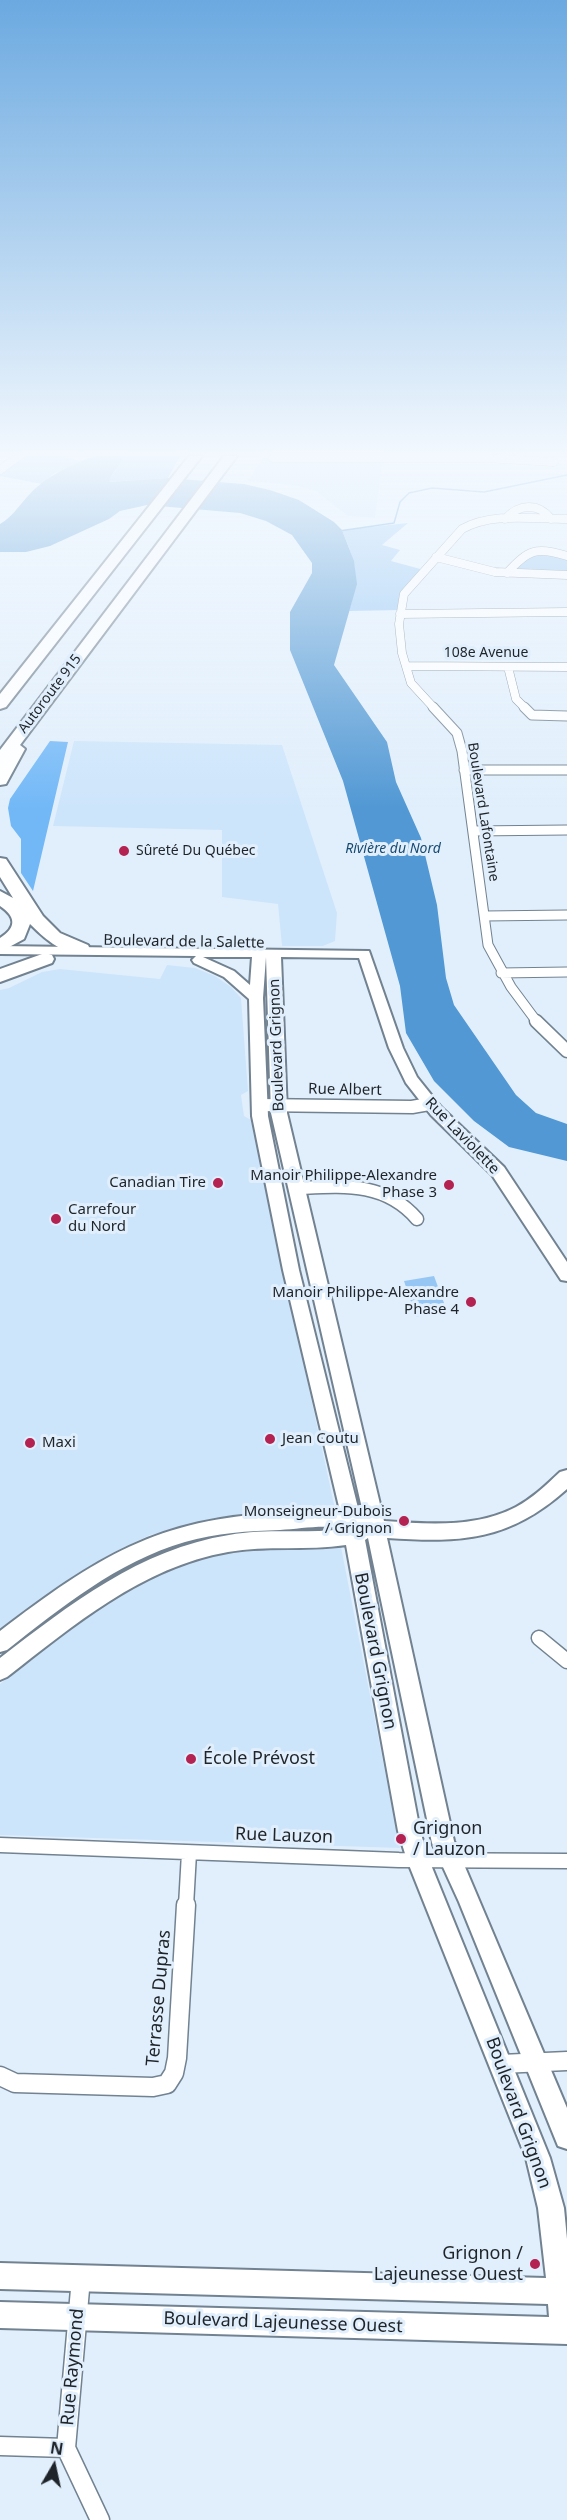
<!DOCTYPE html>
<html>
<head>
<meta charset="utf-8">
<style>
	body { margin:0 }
	#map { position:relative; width:567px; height:2520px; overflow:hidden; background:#e1effc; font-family:"Noto Sans",sans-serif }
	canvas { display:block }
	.north { position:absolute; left:24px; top:2436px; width:60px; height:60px; -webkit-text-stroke:4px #e1effc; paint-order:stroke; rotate:9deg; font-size:16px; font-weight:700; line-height:24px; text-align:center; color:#1e242a }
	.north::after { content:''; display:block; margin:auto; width:21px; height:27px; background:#1e242a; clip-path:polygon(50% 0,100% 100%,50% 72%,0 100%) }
</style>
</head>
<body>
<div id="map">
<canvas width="567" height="2520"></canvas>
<div class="north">N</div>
</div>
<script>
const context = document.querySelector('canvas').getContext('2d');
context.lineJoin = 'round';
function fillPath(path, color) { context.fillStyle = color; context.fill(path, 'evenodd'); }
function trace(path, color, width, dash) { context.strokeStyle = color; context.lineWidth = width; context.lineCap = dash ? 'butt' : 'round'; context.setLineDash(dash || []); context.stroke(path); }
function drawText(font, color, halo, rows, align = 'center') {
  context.font = font + ' "Noto Sans",sans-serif'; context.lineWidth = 6; context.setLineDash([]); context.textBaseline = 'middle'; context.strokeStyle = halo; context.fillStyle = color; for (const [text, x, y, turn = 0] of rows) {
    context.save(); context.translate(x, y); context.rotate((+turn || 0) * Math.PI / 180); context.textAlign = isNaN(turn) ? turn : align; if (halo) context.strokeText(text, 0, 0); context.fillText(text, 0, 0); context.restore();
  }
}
fillPath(new Path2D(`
	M 264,456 L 383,456 L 375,518 L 348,516 L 316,491 L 293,485 L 248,481 Z
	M 74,741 L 282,745 L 337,913 L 335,941 L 323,946 L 282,946 L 278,904 L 222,897 L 222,830 L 53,826 Z
	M 167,965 L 195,968 L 215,976 L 231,987 L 241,998 L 248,1091 L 241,1095 L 244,1116 L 251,1120 L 335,1509 L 201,1524 L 150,1535 L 114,1552 L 50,1592 L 0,1632 L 0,990 L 9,988 L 42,972 L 60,969 L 160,979 Z
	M 340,1542 L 400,1848 L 0,1835 L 0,1684 L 93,1607 L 146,1568 L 211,1549 Z`), '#cde5fb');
fillPath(new Path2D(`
	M 19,456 L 60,456 L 82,462 L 53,474 L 42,484 L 0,476 L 0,470 Z
	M 408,523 L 382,545 L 400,550 L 391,561 L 424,570 L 410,585 L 401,610 L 349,611 C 360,574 356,565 342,530 Z
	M 534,552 L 567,555 L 567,575 L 507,573 Z
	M 434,1276 L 447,1311 L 416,1317 L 404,1281 Z`), '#96c7f4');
fillPath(new Path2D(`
	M 118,456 L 180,456 L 168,478 L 108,482 C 112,472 119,468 124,459 Z
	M 50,741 L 68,742 L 33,891 L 21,873 L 21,839 L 11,826 L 8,808 L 10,799 Z`), '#72b8f7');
fillPath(new Path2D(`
	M 95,456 L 118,456 L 124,459 C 119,468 111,472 109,482 L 168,478 L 244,484 L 270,490 L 299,500 L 334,522 L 342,530 L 354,561 L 357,584 L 334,665 L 387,742 L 396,782 L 421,838 L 437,905 L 446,978 L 454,1005 L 516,1095 L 536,1113 L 567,1124 L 567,1161 L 509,1147 L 474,1121 L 434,1081 L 406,1033 L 400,986 L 343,781 L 290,650 L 290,612 L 312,573 L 312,563 L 292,535 L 266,521 L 240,513 L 147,505 L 120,511 L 109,519 L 50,546 L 26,552 L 0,552 L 0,524 C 12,517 18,507 27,497 C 44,477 70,465 95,456 Z`), '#5198d4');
trace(new Path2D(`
	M 339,531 L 394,523 L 400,502 L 409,493 L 432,488 L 484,492 L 567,475`), '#5198d4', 1.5);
const streetFar4 = new Path2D(`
	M 273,458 L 485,458 L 554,462
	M 0,470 L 19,456
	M 505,519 C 519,504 538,502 551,519
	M 436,557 L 495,572 L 567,575
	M 507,573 C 528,550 536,546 567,556
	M 400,614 L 567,612
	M 406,666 L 567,667
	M 508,667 L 516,699 L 525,708
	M 434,708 L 411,683 L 402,653 L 399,624 L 404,594 L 462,529 C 492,512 533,519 567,519`);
const streetFar3 = new Path2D(`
	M 433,707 L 457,733 L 462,751 L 488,945 L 511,987 L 537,1022
	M 524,707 L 532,715 L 567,716
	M 464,770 L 567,770
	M 473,831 L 567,830
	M 485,916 L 567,915
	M 501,973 L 567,972`);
const streetFar2 = new Path2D(`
	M 536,1021 L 567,1051
	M 259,1105 L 412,1107 L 429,1104
	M 299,1188 C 344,1186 385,1182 417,1219`);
const streetFar1 = new Path2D(`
	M 539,1638 L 567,1661
	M 0,1845 L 399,1860 L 567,1861
	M 186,1906 L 189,1853`);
const street = new Path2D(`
	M 501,2064 L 567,2061
	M 0,2076 L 15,2083 L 153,2087 L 167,2084 L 174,2073 L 177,2058 L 186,1905
	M 81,2278 L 66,2448 L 100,2520
	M 0,2446 L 66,2448`);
const secondary = new Path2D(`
	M 0,946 L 369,951 L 403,1048 L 417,1077 L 441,1107 L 504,1167 L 567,1262 L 567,1281 L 561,1280 L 492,1175 L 431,1115 L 406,1083 L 389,1048 L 359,958 L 281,957 L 287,1113 L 384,1521 C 428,1524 476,1528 516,1507 C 533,1498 546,1485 560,1472 L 567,1470 L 567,1489 C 509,1541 462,1543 387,1538 L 454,1841 L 567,2108 L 567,2149 L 558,2146 L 459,1902 L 432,1843 L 368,1538 L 365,1540 L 420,1831 L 429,1860 L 550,2158 L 564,2208 L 567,2239 L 567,2344 L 0,2328 L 0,2302 L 549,2317 L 548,2304 L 0,2289 L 0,2263 L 546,2278 L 538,2208 L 526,2158 L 407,1860 L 398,1831 L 346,1545 C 307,1551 267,1545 228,1552 C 142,1567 74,1625 7,1677 L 0,1680 L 0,1658 C 69,1605 140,1549 229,1535 C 266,1528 305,1534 343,1529 C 325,1524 300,1529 280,1530 C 249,1531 216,1533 185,1542 C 117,1562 62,1607 7,1650 L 0,1652 L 0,1631 C 96,1558 157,1518 281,1513 C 300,1512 321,1510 340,1511 L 283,1270 L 252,1116 L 249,999 L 224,977 L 194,963 L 192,960 L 196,956 L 0,954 ZM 203,957 L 252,957 L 250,985 L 234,971 ZM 266,957 L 271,1113 L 364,1517 L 360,1516 L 299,1270 L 268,1116 L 263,998 Z`);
const highway = new Path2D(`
	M 189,456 L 202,456 L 6,707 L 0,709 L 0,694 Z
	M 224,456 L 237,456 L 20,745 L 25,749 L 6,784 L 0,785 L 0,750 Z
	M 0,858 L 6,859 L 43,916 L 60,933 L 88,945 L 90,949 L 88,953 C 67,959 44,938 30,924 L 24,939 L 0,952 L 0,938 C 17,927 16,917 0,906 L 0,891 L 13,898 L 0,877 Z
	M 45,953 L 52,955 L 54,959 L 52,963 L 0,982 L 0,969 Z`);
trace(streetFar4, '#728291', 9);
trace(streetFar3, '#728291', 11);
trace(streetFar2, '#728291', 15);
trace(streetFar1, '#728291', 17);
trace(street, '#728291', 21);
trace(secondary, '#728291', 4);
trace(highway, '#728291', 4);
trace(streetFar4, '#fff', 8);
trace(streetFar3, '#fff', 9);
trace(streetFar2, '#fff', 12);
trace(streetFar1, '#fff', 14);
trace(street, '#fff', 18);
fillPath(secondary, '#fff');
fillPath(highway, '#fff');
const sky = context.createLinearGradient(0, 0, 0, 809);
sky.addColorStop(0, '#6ba9e0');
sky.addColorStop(0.56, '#f2f8fe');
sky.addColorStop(1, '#f2f8fe00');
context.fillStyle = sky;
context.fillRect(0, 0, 567, 809);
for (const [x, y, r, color] of [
	[124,851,6,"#b32251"],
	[218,1183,6,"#b32251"],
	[449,1185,6,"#b32251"],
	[56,1219,6,"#b32251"],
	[471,1302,6,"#b32251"],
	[270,1439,6,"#b32251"],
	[30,1443,6,"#b32251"],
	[404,1521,6,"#b32251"],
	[191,1759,6,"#b32251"],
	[401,1839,6,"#b32251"],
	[535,2264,6,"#b32251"]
]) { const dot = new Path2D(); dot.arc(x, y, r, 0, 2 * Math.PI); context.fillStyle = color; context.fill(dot); trace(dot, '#e1effc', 2); }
drawText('14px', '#1e242a', '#e1effc', [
	["108e Avenue",486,653],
	["Autoroute 915",50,694,-53],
	["Boulevard Lafontaine",483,812,81]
]);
drawText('italic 14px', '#174a73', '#e1effc', [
	["Rivière du Nord",393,849]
]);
drawText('14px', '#1e242a', '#e1effc', [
	["Sûreté Du Québec",136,851]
], 'left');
drawText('15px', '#1e242a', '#e1effc', [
	["Boulevard de la Salette",184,942,1],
	["Boulevard Grignon",277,1045,-92],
	["Rue Albert",345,1090,1],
	["Rue Laviolette",462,1136,46]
]);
drawText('15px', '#1e242a', '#e1effc', [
	["Manoir Philippe-Alexandre",437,1176],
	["Phase 3",437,1193],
	["Canadian Tire",206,1183],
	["Carrefour",68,1210,"left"],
	["du Nord",68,1227,"left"],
	["Manoir Philippe-Alexandre",459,1293],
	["Phase 4",459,1310],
	["Jean Coutu",282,1439,"left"],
	["Maxi",42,1443,"left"],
	["Monseigneur-Dubois",392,1512],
	["/ Grignon",392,1529]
], 'right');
drawText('18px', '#1e242a', '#e1effc', [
	["Boulevard Grignon",375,1651,79],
	["Rue Lauzon",284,1836,2],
	["Terrasse Dupras",159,1998,-85],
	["Boulevard Grignon",518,2113,70],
	["Boulevard Lajeunesse Ouest",283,2323,2],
	["Rue Raymond",73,2367,-85]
]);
drawText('18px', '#1e242a', '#e1effc', [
	["École Prévost",203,1759],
	["Grignon",413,1829],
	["/ Lauzon",413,1850],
	["Grignon /",523,2254,"right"],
	["Lajeunesse Ouest",523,2275,"right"]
], 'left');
</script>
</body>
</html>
